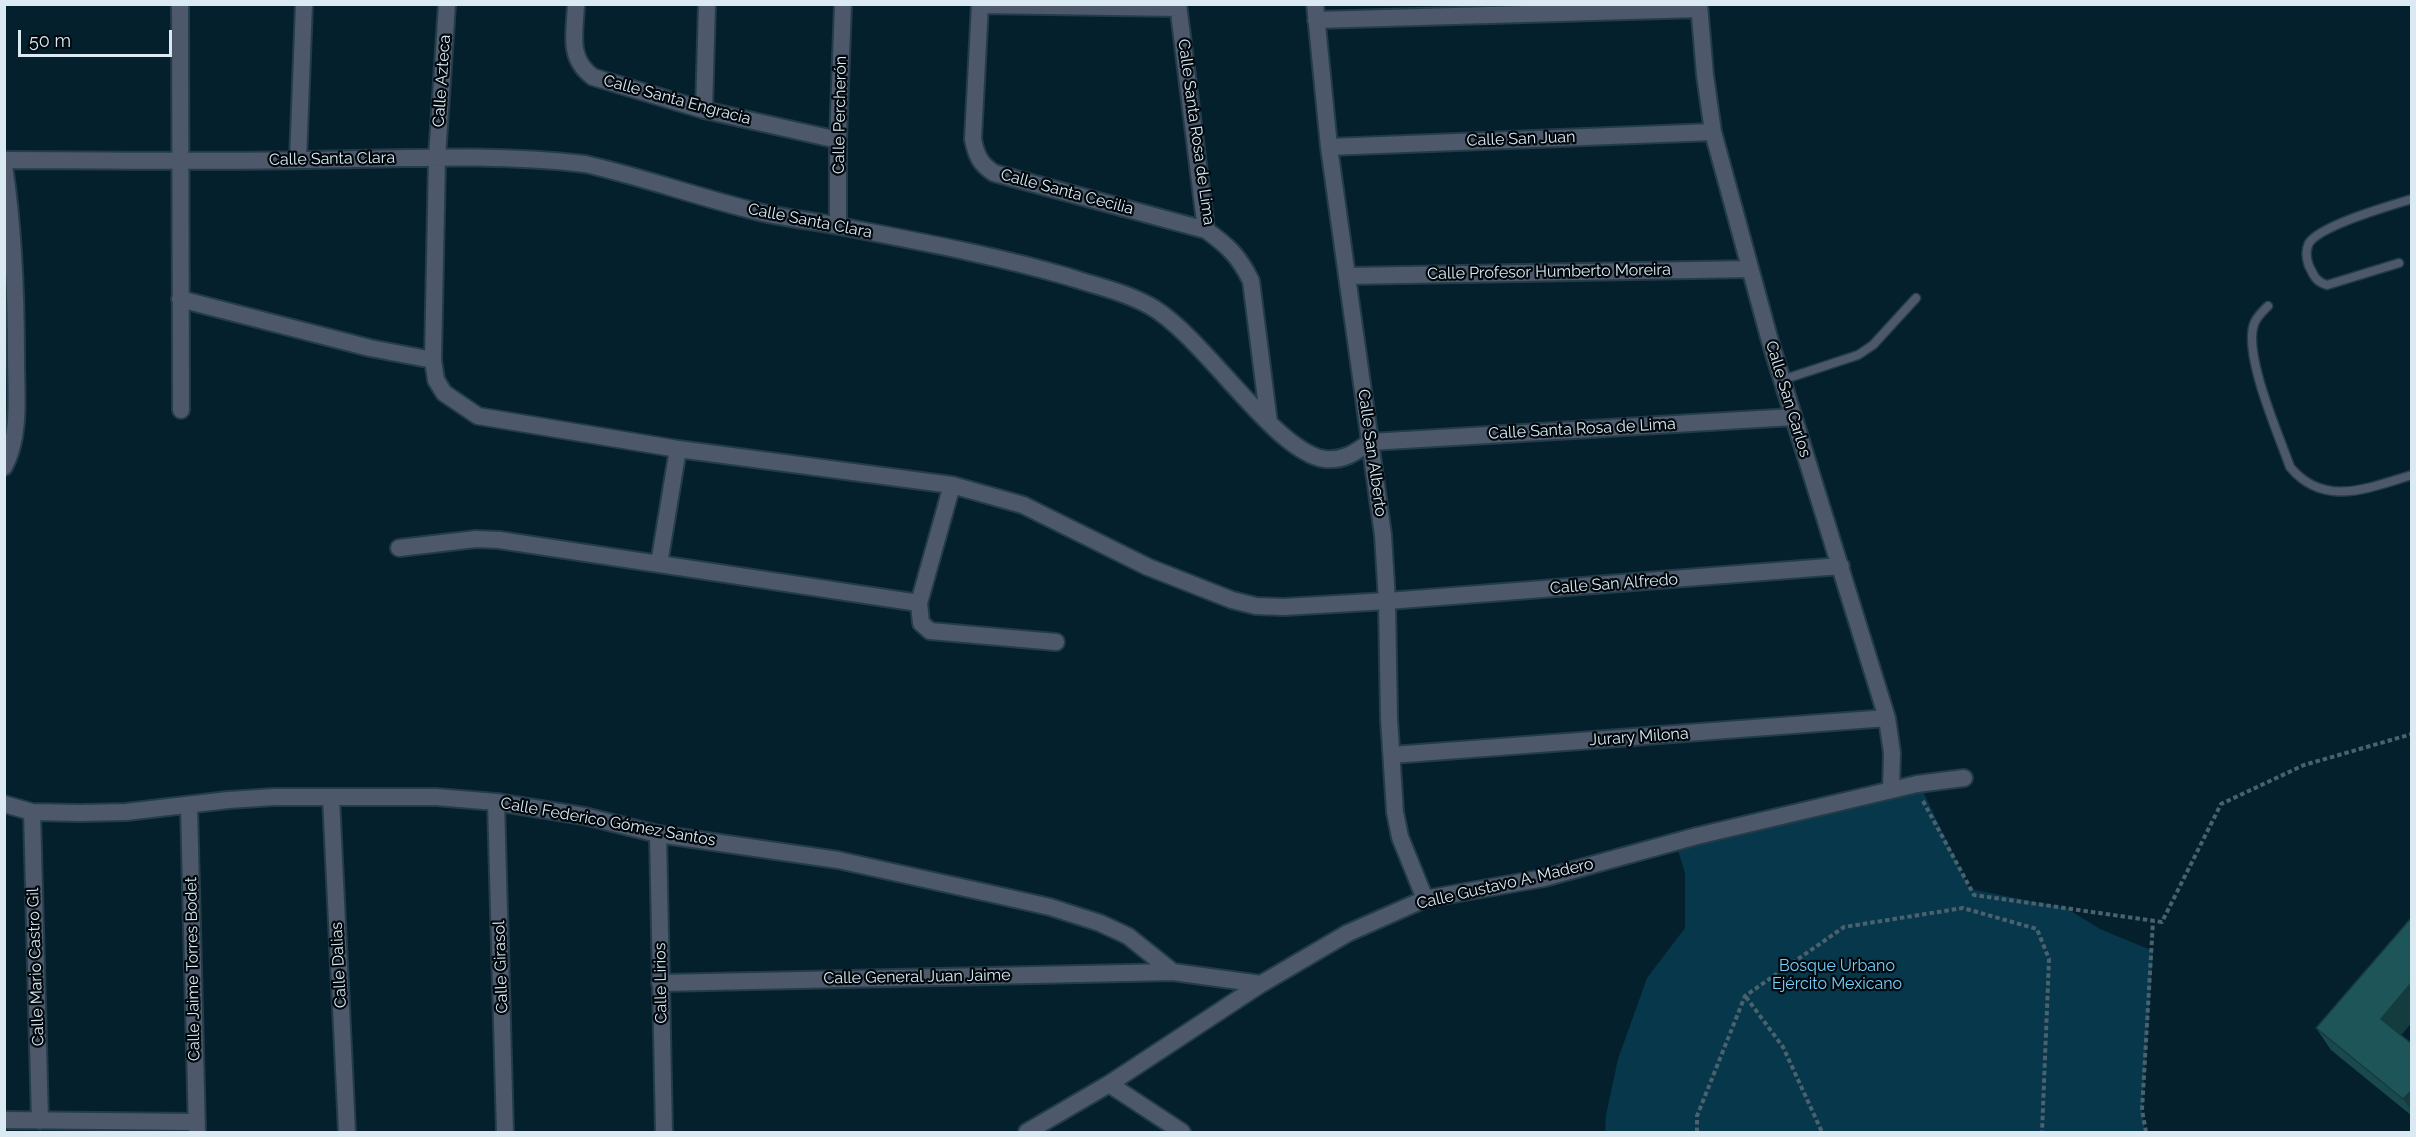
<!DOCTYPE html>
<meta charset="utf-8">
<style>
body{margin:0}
#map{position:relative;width:2416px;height:1137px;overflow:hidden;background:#04202d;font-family:Raleway,sans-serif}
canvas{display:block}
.frame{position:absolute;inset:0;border:6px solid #dae9f2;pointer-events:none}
.scale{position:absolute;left:18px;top:30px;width:154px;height:27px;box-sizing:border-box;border:3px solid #dae9f2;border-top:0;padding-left:8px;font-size:18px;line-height:21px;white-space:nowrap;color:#dae9f2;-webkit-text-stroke:4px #02090e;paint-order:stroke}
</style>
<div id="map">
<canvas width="2416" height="1137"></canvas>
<div class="frame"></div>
<div class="scale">50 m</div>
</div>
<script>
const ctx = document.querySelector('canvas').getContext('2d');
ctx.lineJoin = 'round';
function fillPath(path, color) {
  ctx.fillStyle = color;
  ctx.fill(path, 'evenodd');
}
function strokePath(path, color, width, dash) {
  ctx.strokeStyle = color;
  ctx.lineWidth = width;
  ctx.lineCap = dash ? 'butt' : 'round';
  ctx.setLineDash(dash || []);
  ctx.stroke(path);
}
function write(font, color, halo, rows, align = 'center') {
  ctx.font = font + ' Raleway,sans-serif';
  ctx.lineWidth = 4.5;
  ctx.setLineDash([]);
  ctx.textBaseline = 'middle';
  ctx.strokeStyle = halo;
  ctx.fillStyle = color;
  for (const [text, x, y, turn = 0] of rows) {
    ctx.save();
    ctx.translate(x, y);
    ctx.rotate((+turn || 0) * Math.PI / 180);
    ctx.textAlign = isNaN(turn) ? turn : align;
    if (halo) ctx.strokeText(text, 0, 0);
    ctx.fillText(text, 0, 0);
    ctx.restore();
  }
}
fillPath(new Path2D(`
 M1915 775 1970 889 2066 908 2100 929 2153 951 2142 1111 2145 1132H1605L1606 1115 1618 1059 1647 978 1685 928V873L1677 847 1724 836Z`), '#06374a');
const service = new Path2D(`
 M2399 263 2327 285C2316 282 2314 276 2309 266 2306 258 2305 251 2309 243 2321 225 2389 206 2412 199
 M2268 306C2262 312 2257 316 2254 324 2243 355 2279 435 2290 467 2324 508 2368 488 2412 475
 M1782 380 1858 355 1873 345 1916 298`);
const minor = new Path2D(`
 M180 4 181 410
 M447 4 437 158 433 360 436 380 444 393 478 416 678 449 952 485 1023 505 1148 567 1232 600 1256 606 1284 607 1387 601 1841 566
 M576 4C575 33 567 58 593 77L704 110 838 140
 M980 4 973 139C976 155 980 164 994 173L1206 230
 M1178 4 1206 230C1228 246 1239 256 1251 281L1269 423
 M1315 4 1329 147 1383 535 1387 601 1389 719 1395 812 1400 837 1425 899
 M1699 4 1705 75 1713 132 1770 341 1887 718 1892 753 1891 790
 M980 5 1178 8
 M1316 20 1699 9
 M704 110 707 4
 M1329 147 1713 132
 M4 160C103 160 203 162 302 160 396 159 491 153 585 164 643 177 700 198 759 212 785 218 813 221 839 226 916 241 994 255 1069 277 1096 286 1125 292 1150 306 1203 335 1275 453 1325 459 1344 461 1356 452 1370 442L1793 417
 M298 160 304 4
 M4 166C14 230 16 294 16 359 16 393 21 436 4 467
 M838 226V140L843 4
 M1347 276 1750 269
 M180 299 370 348 433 360
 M952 485 919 603 921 623 930 631 1056 642
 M399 548 476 539 499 540 919 603
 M659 564 678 449
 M1392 755 1887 718
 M331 797 347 1132
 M496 802 505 1132
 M4 804 32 812 80 813 126 812 228 800 274 797H436L496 802 584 816 658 834 838 860 988 893 1050 907 1100 923 1128 936 1173 972 1261 984
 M189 806 197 1132
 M32 812 40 1121
 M658 834 664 1132
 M660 983 1173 972
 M1109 1084 1182 1132
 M4 1120 197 1122
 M1027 1132 1109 1084 1261 984 1348 933 1425 899 1544 878 1697 836 1917 784 1964 778`);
strokePath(service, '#223c49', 11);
strokePath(minor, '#223c49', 20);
strokePath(new Path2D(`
 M1923 801 1974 895 2162 922 2221 804 2304 765 2412 734
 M1746 997 1783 1047 1822 1132
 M1697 1132V1116L1745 996 1844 927 1963 908 2037 929 2049 959 2042 1132
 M2146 1132 2142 1110 2153 921`), '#4b626e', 4, [4.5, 3]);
strokePath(service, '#4d586a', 8);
strokePath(minor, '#4d586a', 16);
fillPath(new Path2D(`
 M2412 917V1022L2401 1035 2412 1044V1116L2331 1050 2316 1028Z`), '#19494c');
fillPath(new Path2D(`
 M2412 982V1022L2396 1041 2381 1019Z
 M2412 1090V1111L2403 1099Z`), '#143c3e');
const building = new Path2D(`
 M2412 917V982L2381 1019 2412 1044V1090L2403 1099 2316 1028Z`);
fillPath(building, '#1d5558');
strokePath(building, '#143c3e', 1.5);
write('16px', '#dae9f2', '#02090e', [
 ["Calle Azteca",442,81,-86],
 ["Calle Santa Engracia",677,100,15],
 ["Calle Percherón",840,115,-89],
 ["Calle Santa Rosa de Lima",1196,132,82],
 ["Calle San Juan",1521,139,-2],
 ["Calle Santa Clara",332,159,-1],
 ["Calle Santa Cecilia",1067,192,15],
 ["Calle Santa Clara",810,221,11],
 ["Calle Profesor Humberto Moreira",1549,272,-1],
 ["Calle San Carlos",1788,399,73],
 ["Calle Santa Rosa de Lima",1582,429,-3],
 ["Calle San Alberto",1372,453,82],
 ["Calle San Alfredo",1614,584,-4],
 ["Jurary Milona",1639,737,-4],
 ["Calle Federico Gómez Santos",608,822,10],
 ["Calle Gustavo A. Madero",1505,884,-13],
 ["Calle Dalias",339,965,-93],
 ["Calle Mario Castro Gil",36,967,-92],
 ["Calle Girasol",501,967,-92],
 ["Calle Jaime Torres Bodet",193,969,-91],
 ["Calle General Juan Jaime",917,977,-1],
 ["Calle Lirios",661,983,-91]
]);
write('16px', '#78cff8', '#02090e', [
 ["Bosque Urbano",1837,966],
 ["Ejército Mexicano",1837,984]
]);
</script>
